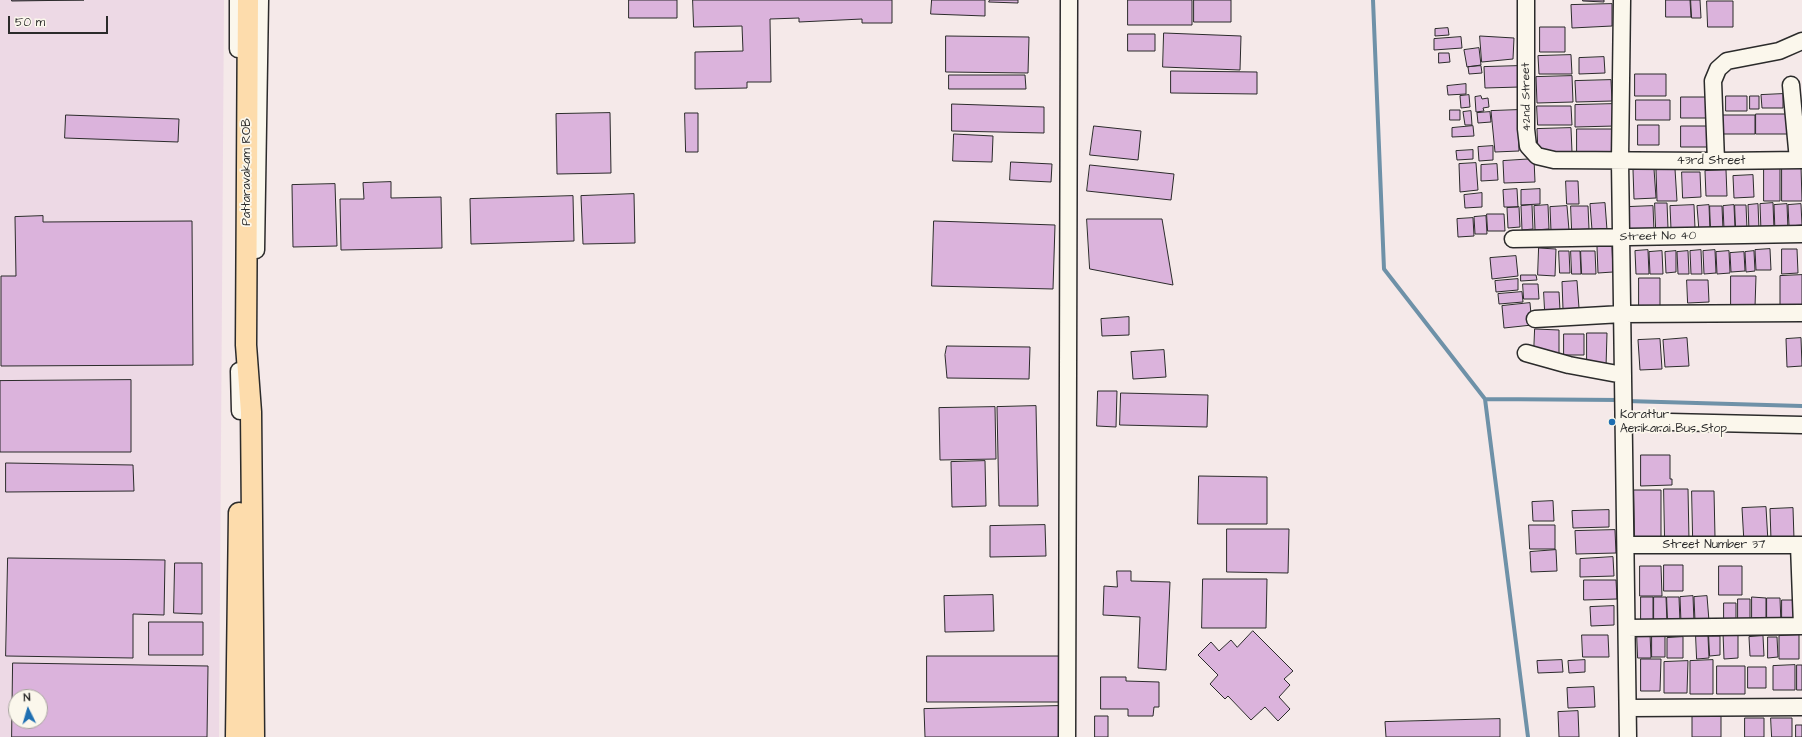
<!DOCTYPE html>
<style>
body{margin:0}
#map{position:relative;width:1802px;height:737px;overflow:hidden;background:#f5e9e9;font-family:"Architects Daughter",sans-serif}
canvas{display:block}
.north{position:absolute;left:8px;top:689px;width:40px;height:40px;box-sizing:border-box;background:#fbf7ec;border:1px solid #a8a59f;border-radius:50%;rotate:355deg;font-size:11px;font-weight:700;line-height:16px;text-align:center;color:#2b2b2b}
.north::after{content:'';display:block;margin:auto;width:14px;height:18px;background:#1f6fb2;clip-path:polygon(50% 0,100% 100%,50% 72%,0 100%)}
.scale{position:absolute;left:8px;top:16px;width:100px;height:18px;box-sizing:border-box;border:2px solid #2b2b2b;border-top:0;padding-left:5px;font-size:12px;line-height:14px;white-space:nowrap;color:#2b2b2b;-webkit-text-stroke:3px #fbf7ec;paint-order:stroke}
</style>
<div id="map">
<canvas width="1802" height="737"></canvas>
<div class="north">N</div>
<div class="scale">50 m</div>
</div>
<script>
const ctx = document.querySelector('canvas').getContext('2d');
ctx.lineJoin = 'round';
function fillPath(path, color) {
  ctx.fillStyle = color;
  ctx.fill(path, 'evenodd');
}
function strokePath(path, color, width, dash) {
  ctx.strokeStyle = color;
  ctx.lineWidth = width;
  ctx.lineCap = dash ? 'butt' : 'round';
  ctx.setLineDash(dash || []);
  ctx.stroke(path);
}
function write(font, color, halo, rows, align = 'center') {
  ctx.font = font + ' "Architects Daughter",sans-serif';
  ctx.lineWidth = 3.5;
  ctx.setLineDash([]);
  ctx.textBaseline = 'middle';
  ctx.strokeStyle = halo;
  ctx.fillStyle = color;
  for (const [text, x, y, turn = 0] of rows) {
    ctx.save();
    ctx.translate(x, y);
    ctx.rotate((+turn || 0) * Math.PI / 180);
    ctx.textAlign = isNaN(turn) ? turn : align;
    if (halo) ctx.strokeText(text, 0, 0);
    ctx.fillText(text, 0, 0);
    ctx.restore();
  }
}
fillPath(new Path2D(`
 M0 0H224L219 737H0ZM16 697H40V721H16Z`), '#edd9e5');
strokePath(new Path2D(`
 M1373 0 1384 269 1485 399 1528 737
 M1485 399 1620 400
 M1626 401 1802 406`), '#6e91a8', 4);
const building = new Path2D(`
 M12 0H84L12 1Z
 M629 0H677V18H629Z
 M693 0H892V23H862V19L799 22V18L770 19 771 82H747V88L695 89V52L743 51 742 26 694 27Z
 M932 0H985V16L931 14Z
 M990 0H1018V3L989 2Z
 M1128 0H1192V25H1128Z
 M1194 0H1231V22H1194Z
 M1583 0H1604V2L1583 1Z
 M1666 0H1690L1691 17H1666Z
 M1691 0H1700L1701 18H1692Z
 M1707 1H1733V27H1708Z
 M1612 4V26L1572 28 1571 5Z
 M1540 27H1565V52H1540Z
 M1448 28 1449 35 1435 36V29Z
 M1164 33 1241 36 1240 70 1163 67Z
 M1128 34H1155V51H1128Z
 M946 36 1029 37 1028 73 946 72Z
 M1480 36 1514 38 1513 59 1482 62Z
 M1461 37 1462 48 1434 50V39Z
 M1479 48 1481 65 1467 67 1464 50Z
 M1439 53H1449L1450 62 1439 63Z
 M1571 55 1572 74H1539L1538 56Z
 M1604 57 1605 73 1579 74V58Z
 M1481 66 1482 73 1469 74 1468 67Z
 M1519 66 1520 87 1485 88 1484 67Z
 M1171 71 1257 72V94L1171 93Z
 M1635 74H1666V96H1635Z
 M949 75H1025L1026 89H949Z
 M1572 76 1573 102 1537 103 1536 77Z
 M1611 80 1612 101 1576 102 1575 81Z
 M1466 84V94L1448 95 1447 86Z
 M1783 94V108H1762L1761 95Z
 M1469 95 1470 107 1461 108 1460 96Z
 M1481 96 1482 99 1488 98 1489 107 1483 108 1484 111 1476 112 1475 97Z
 M1726 96H1747V111H1726Z
 M1750 96H1759V109H1750Z
 M1681 97H1711V118H1681Z
 M1636 100H1670V120H1636Z
 M952 104 1044 107V133L952 131Z
 M1614 104 1615 126 1575 127V105Z
 M1537 106H1571L1572 125H1538Z
 M1450 110H1460V120H1450Z
 M1518 110 1519 151 1495 152 1491 111Z
 M1471 111 1472 125H1465L1463 112Z
 M1490 112 1491 122 1478 123 1477 113Z
 M610 113 611 173 557 174 556 114Z
 M685 113H698V152H686Z
 M1756 114H1787V134H1756Z
 M66 115 179 119 178 142 65 138Z
 M1719 115H1755V134H1719Z
 M1638 125H1659V145H1638Z
 M1094 126 1141 131 1138 160 1090 155Z
 M1473 126 1474 136 1452 137V128Z
 M1681 126H1707V147H1681Z
 M1571 128 1572 152 1538 153 1537 129Z
 M1577 129H1612V152H1577Z
 M954 134 993 136 992 162 953 161Z
 M1493 146V160L1479 161 1478 147Z
 M1473 150V159L1457 160 1456 151Z
 M1534 159 1535 182 1504 183 1503 161Z
 M1011 162 1052 164 1051 182 1010 180Z
 M1476 163 1478 190 1460 192 1459 164Z
 M1497 164 1498 180 1481 181V165Z
 M1090 165 1174 174 1171 200 1087 191Z
 M1764 166H1780V201H1764Z
 M1782 166H1801L1802 201H1782Z
 M1654 169 1656 198 1634 199 1633 170Z
 M1675 169 1677 201H1657L1656 170Z
 M1726 170 1727 196H1706L1705 171Z
 M1682 172H1700L1701 197 1683 198Z
 M1753 175 1754 197 1734 198 1733 176Z
 M1566 181H1578L1579 204H1567Z
 M391 182V198L441 197 442 248 341 250 340 199H364L363 183Z
 M335 184 337 246 293 247 292 185Z
 M1517 189 1518 207H1504L1503 190Z
 M1540 189V204L1521 205V190Z
 M1482 193V207L1465 208 1464 195Z
 M634 194 635 243 583 244 581 196Z
 M573 196 574 241 471 244 470 199Z
 M1605 203 1607 230H1592L1590 204Z
 M1655 203H1667L1668 228 1656 229Z
 M1773 203 1774 230 1761 231 1760 204Z
 M1758 204 1759 230 1749 231 1748 205Z
 M1787 204 1788 231 1775 232 1774 205Z
 M1801 204 1802 225 1789 226 1788 205Z
 M1532 205 1533 229 1522 230 1521 206Z
 M1548 205 1549 229 1535 230 1534 206Z
 M1694 205 1695 228 1671 229 1670 206Z
 M1709 205 1710 231H1699L1697 206Z
 M1734 205 1735 228 1724 229 1723 206Z
 M1735 205H1746L1747 229H1736Z
 M1567 206 1569 230 1551 231 1550 207Z
 M1571 206H1588L1589 229 1572 230Z
 M1653 206 1654 231 1628 232V207Z
 M1710 206H1722L1723 230 1711 231Z
 M1519 207 1520 227 1508 228 1507 208Z
 M1487 214H1504L1505 231H1488Z
 M43 216V222L192 221 193 365 1 366V276H16L15 217Z
 M1486 216 1487 234H1475L1474 217Z
 M1473 218 1474 236 1458 237 1457 219Z
 M1087 219H1162L1173 285 1090 269Z
 M934 221 1055 225 1053 289 932 286Z
 M1612 246 1613 272 1598 273 1597 247Z
 M1539 248 1556 249 1555 276 1538 275Z
 M1770 249 1771 270H1756L1755 250Z
 M1782 249H1797L1798 273 1782 274Z
 M1648 250 1649 274H1636L1635 251Z
 M1701 250 1702 274H1691L1690 251Z
 M1715 250 1716 273 1704 274 1703 251Z
 M1559 251H1569L1570 273H1560Z
 M1571 251H1580L1581 274H1572Z
 M1581 251H1595L1596 274H1582Z
 M1662 251 1663 274H1650L1649 252Z
 M1676 251V272L1666 273 1665 252Z
 M1688 251 1689 274H1678L1677 252Z
 M1729 251 1730 273 1717 274 1716 252Z
 M1754 251 1755 271 1746 272 1745 252Z
 M1744 252 1745 271 1731 272 1730 253Z
 M1516 256 1518 276 1492 279 1490 258Z
 M1521 275H1536L1537 280 1521 281Z
 M1802 275V307L1780 308V276Z
 M1731 276H1756L1755 307 1731 306Z
 M1639 278H1660V307H1639Z
 M1518 279V290L1496 292 1495 281Z
 M1687 280H1708L1709 302 1688 303Z
 M1577 281 1579 308 1563 309 1562 282Z
 M1523 284H1538L1539 299H1524Z
 M1522 292 1523 302 1499 304 1498 294Z
 M1544 292H1559L1560 310 1545 311Z
 M1530 303 1532 325 1504 328 1502 306Z
 M1129 317V335L1102 336 1101 319Z
 M1535 329 1559 330V354H1534Z
 M1587 333H1607L1606 367H1587Z
 M1564 334H1584V355H1564Z
 M1687 338 1689 366 1665 367 1663 340Z
 M1801 338 1802 366 1787 367 1786 339Z
 M1660 339 1662 369 1640 370 1638 340Z
 M947 346 1030 347 1029 379 947 378 945 355Z
 M1164 350 1166 377 1133 379 1131 352Z
 M131 380V452H0V381Z
 M1098 391H1117L1116 427 1097 426Z
 M1121 393 1208 395 1207 427 1120 425Z
 M1036 406 1038 506H999L997 407Z
 M995 407 996 459 940 460 939 408Z
 M1641 455H1670V479H1672V485L1641 486Z
 M985 461 986 506 952 507 951 462Z
 M6 463 133 465 134 491 6 492Z
 M1199 476 1267 477V524H1198Z
 M1664 489H1688L1689 540 1665 541Z
 M1634 490H1661V542H1635Z
 M1692 491H1714L1715 537H1693Z
 M1553 501 1554 521H1533L1532 502Z
 M1766 507 1768 542 1744 543 1742 508Z
 M1793 508 1794 539 1771 540 1770 509Z
 M1609 510V527L1573 528 1572 511Z
 M1045 525 1046 556 990 557V526Z
 M1529 525H1555V549H1530Z
 M1227 529H1289L1288 573 1227 572Z
 M1615 530 1616 553 1576 554 1575 531Z
 M1556 550 1557 571 1531 572 1530 552Z
 M1613 557 1614 576 1580 577V559Z
 M8 558 165 560 164 615 133 614V658L6 656Z
 M175 563H202V614L174 613Z
 M1664 565H1683V591H1664Z
 M1640 566H1661L1662 596H1640Z
 M1719 566H1742V595H1719Z
 M1117 571H1131V581L1170 582 1166 670 1138 668 1140 617 1103 615 1104 586 1117 587Z
 M1203 579H1267L1266 628H1202Z
 M1584 580H1616L1617 599 1584 600Z
 M993 595 994 631 945 632 944 596Z
 M1693 596 1694 622 1681 623 1680 597Z
 M1707 596 1709 621 1695 622 1694 597Z
 M1641 597H1653V623H1641Z
 M1654 597H1666L1667 623H1654Z
 M1667 597H1679L1680 622 1668 623Z
 M1752 597 1766 598V623H1752Z
 M1767 598H1780L1781 624H1767Z
 M1738 599H1750V623H1738Z
 M1782 600H1796V622H1782Z
 M1724 603H1736V621H1724Z
 M1614 606V625L1591 626 1590 607Z
 M149 622H203V655H149Z
 M1253 631 1293 671 1284 679 1290 685 1279 697 1290 709 1278 721 1265 707 1251 720 1228 696 1225 699 1210 684 1218 675 1198 655 1211 642 1219 651 1231 640 1237 647Z
 M1738 632V658L1724 659 1723 633Z
 M1637 633H1650L1651 658H1638Z
 M1582 635H1608L1609 657H1583Z
 M1799 635V659H1779V636Z
 M1652 636H1665V657H1652Z
 M1696 636H1708L1709 658 1697 659Z
 M1709 636H1720V655L1710 656Z
 M1763 636 1764 656H1750L1749 637Z
 M1683 637V658H1667V638Z
 M1768 637H1777L1778 657 1768 658Z
 M927 656H1064L1063 702H927Z
 M1641 659H1661L1660 691H1641Z
 M1562 660 1563 672 1538 673 1537 661Z
 M1585 660V672L1569 673 1568 661Z
 M1713 660V694H1690V661Z
 M1688 661 1687 693H1664V662Z
 M13 663 208 666 207 737H12ZM16 697H40V721H16Z
 M1795 665V690H1773V666Z
 M1797 665H1802V690H1797Z
 M1717 666H1745V694H1717Z
 M1748 667H1766V688H1748Z
 M1101 677H1126V681L1159 682V707H1154L1153 716H1128V709H1101Z
 M1594 687 1595 707 1568 708 1567 688Z
 M1059 706 1060 737H925L924 709Z
 M1578 711 1579 737H1559L1558 712Z
 M1721 714V737H1692V715Z
 M1095 716H1108V737H1095Z
 M1745 718H1764V737H1745Z
 M1771 718H1792V737H1772Z
 M1500 719V737H1386L1385 722Z
 M1796 725H1802V737H1796Z`);
fillPath(building, '#dbb3dc');
strokePath(building, '#2b2b2b', 1);
const minor = new Path2D(`
 M238 0V49
 M1526 0V129L1528 146 1537 156 1554 160 1716 161 1802 160
 M1622 0 1620 161 1628 737
 M1791 85 1798 160
 M1716 161 1713 81 1718 69 1727 61 1779 51 1802 41
 M1513 239 1802 234
 M256 250 260 0
 M1535 319 1622 314 1802 313
 M1526 353 1569 365 1623 375
 M239 371 240 411
 M1625 421 1802 425
 M1626 545H1802
 M1799 545 1802 626
 M1627 628 1802 626
 M1628 708 1802 707
 M1067 737 1069 0`);
const major = new Path2D(`
 M248 0 246 345 251 412 254 737
 M236 737 239 513`);
strokePath(minor, '#2b2b2b', 19);
strokePath(major, '#2b2b2b', 23);
strokePath(minor, '#fbf7ec', 16);
strokePath(major, '#fddcac', 20);
for (const [x, y, r, color] of [
 [1612,422,4,"#1f6fb2"]
]) {
  const dot = new Path2D();
  dot.arc(x, y, r, 0, 2 * Math.PI);
  ctx.fillStyle = color;
  ctx.fill(dot);
  strokePath(dot, '#fbf7ec', 1.5);
}
write('12px', '#2b2b2b', '#fbf7ec', [
 ["42nd Street",1527,97,-91],
 ["43rd Street",1711,161],
 ["Pattaravakam ROB",247,172,-90],
 ["Street No 40",1658,237,-1],
 ["Street Number 37",1714,545]
]);
write('12px', '#2b2b2b', '#fbf7ec', [
 ["Korattur",1620,415],
 ["Aerikarai Bus Stop",1620,429]
], 'left');
</script>
